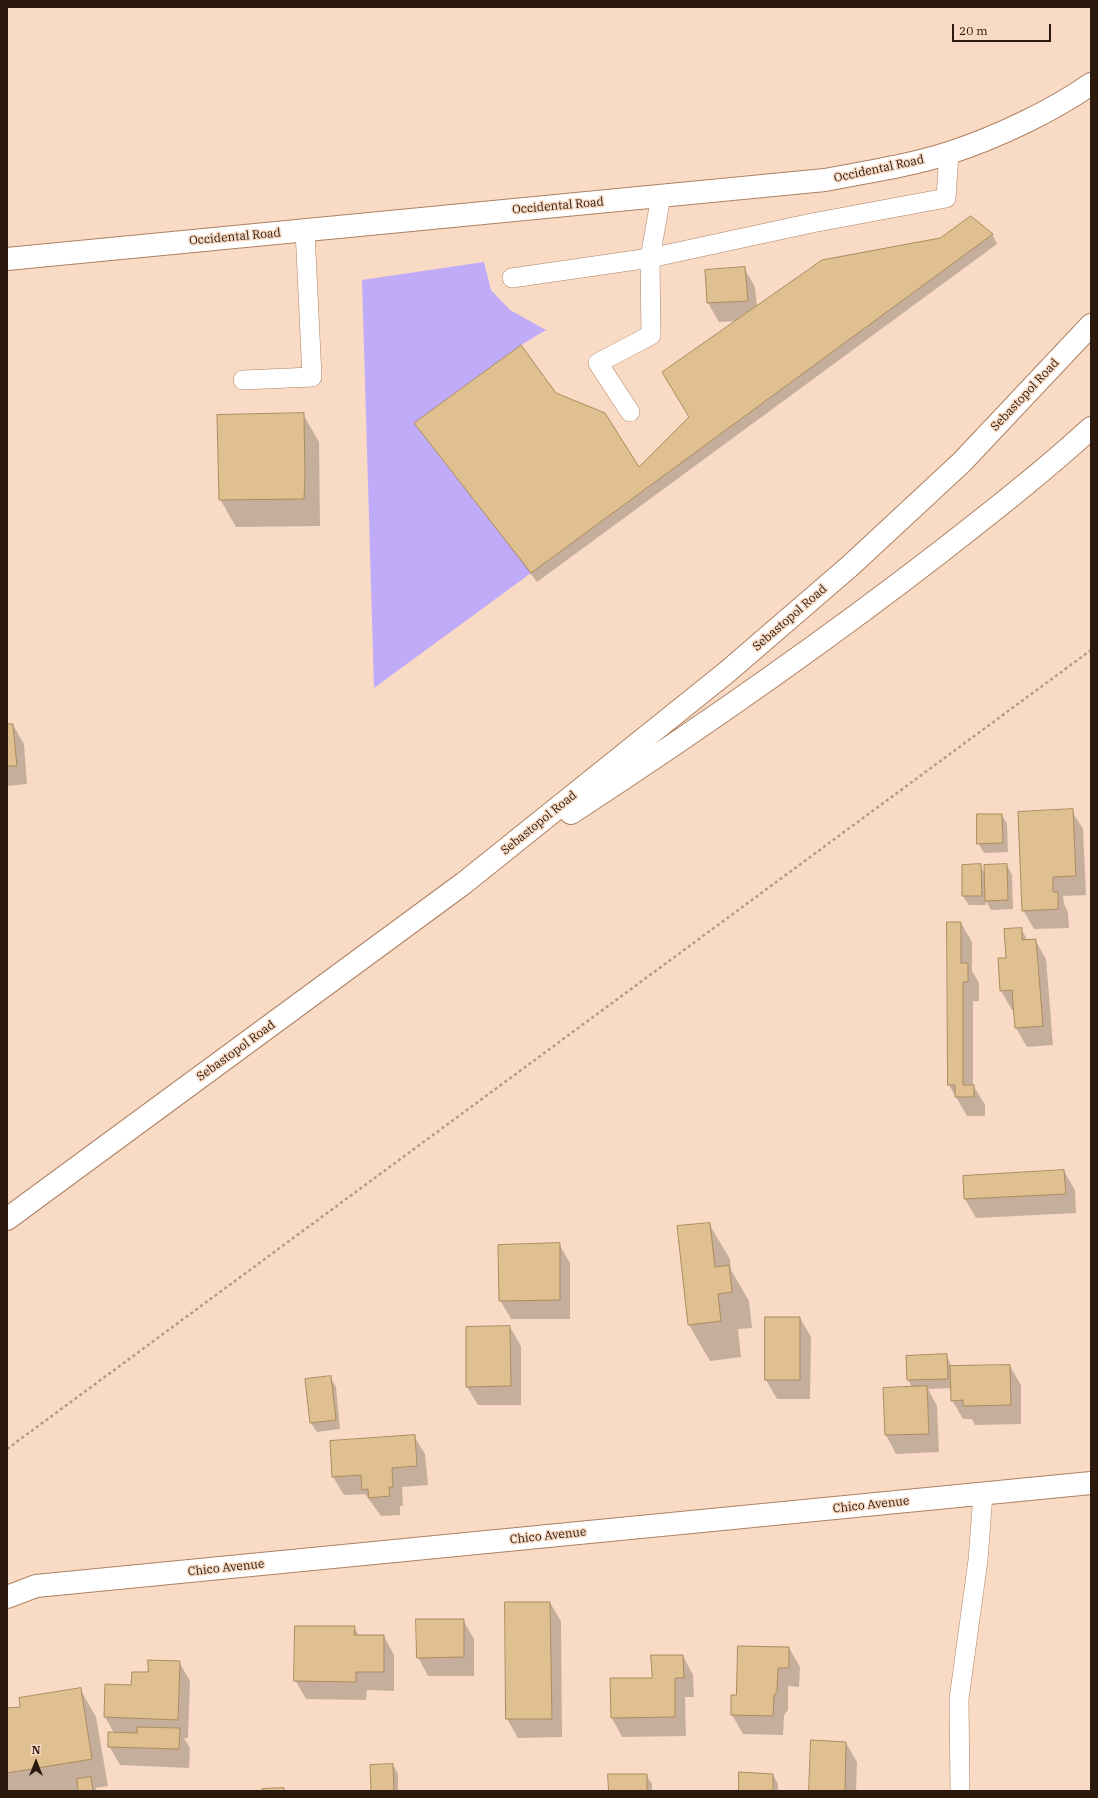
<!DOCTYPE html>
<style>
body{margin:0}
#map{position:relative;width:1098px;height:1798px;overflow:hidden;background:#f8dac5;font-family:"IBM Plex Serif",serif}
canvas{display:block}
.frame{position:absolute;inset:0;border:8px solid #2a190c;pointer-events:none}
.north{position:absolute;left:16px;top:1742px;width:40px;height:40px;-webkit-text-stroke:3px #f8dac5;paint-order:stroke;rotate:0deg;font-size:11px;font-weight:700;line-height:16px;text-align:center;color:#2a190c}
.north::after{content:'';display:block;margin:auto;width:14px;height:18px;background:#2a190c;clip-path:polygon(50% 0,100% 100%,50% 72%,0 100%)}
.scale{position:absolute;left:952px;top:24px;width:99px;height:18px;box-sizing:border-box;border:2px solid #2a190c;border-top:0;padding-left:5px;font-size:12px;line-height:14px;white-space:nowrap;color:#2a190c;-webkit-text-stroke:3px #f8dac5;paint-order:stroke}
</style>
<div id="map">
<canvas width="1098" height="1798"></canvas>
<div class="frame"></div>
<div class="north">N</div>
<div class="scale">20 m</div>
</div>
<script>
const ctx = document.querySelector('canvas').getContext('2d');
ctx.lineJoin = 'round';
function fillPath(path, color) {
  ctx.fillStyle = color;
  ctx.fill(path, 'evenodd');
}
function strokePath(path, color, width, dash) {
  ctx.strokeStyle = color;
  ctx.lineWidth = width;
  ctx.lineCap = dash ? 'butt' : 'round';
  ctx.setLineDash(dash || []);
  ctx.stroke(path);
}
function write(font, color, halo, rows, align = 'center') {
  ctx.font = font + ' "IBM Plex Serif",serif';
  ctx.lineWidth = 3;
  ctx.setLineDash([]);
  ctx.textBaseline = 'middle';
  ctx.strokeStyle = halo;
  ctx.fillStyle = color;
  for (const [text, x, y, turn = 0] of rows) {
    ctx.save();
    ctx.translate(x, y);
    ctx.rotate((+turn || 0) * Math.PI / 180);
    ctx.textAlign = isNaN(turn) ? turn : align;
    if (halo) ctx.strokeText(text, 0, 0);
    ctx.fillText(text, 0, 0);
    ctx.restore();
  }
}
fillPath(new Path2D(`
 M484 262 491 290 510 310 546 330 521 345 414 423 531 573 374 688 362 280Z`), '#c0abf8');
fillPath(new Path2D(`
 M992 234 997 244 537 582 416 424 555 394 639 469 690 417 738 321 719 322 708 303 744 268 755 287 757 307Z
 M303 414 319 442 320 526 236 527 220 499Z
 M7 725H13L24 744 27 784 7 786Z
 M1072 811 1083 829 1086 895 1063 896 1064 904 1068 912 1069 928 1034 929 1023 910Z
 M1002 815 1007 824 1008 852 984 853 978 843Z
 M980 865 985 874 1007 865 1012 875 1013 909 991 910 986 901V905H969L963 896V866Z
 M961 923 972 942V971L979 983V1001H973V1085L985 1105V1116H967L949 1085Z
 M1021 929 1028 941 1035 940 1046 959 1053 1045 1027 1047 1016 1028 1015 1010H1012L1001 991 999 959H1007Z
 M1064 1171 1075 1190 1076 1213 976 1218 965 1199 964 1177Z
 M709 1224 730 1259 731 1270 749 1301 752 1328 738 1329 741 1357 710 1361 689 1325 678 1227Z
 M559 1244 570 1263V1319H511L500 1300Z
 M800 1318 811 1337 810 1399H777L766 1380Z
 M510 1327 521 1346V1405H478L467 1387Z
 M946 1355 952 1367 1010 1366 1021 1385V1424L975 1425 972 1419H963L952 1400V1388L928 1389 937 1406 939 1452 896 1454 886 1435 912 1387 908 1380Z
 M330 1377 336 1387 340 1429 317 1432 311 1423Z
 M414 1436 425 1454 428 1485 402 1487 403 1506H400V1515L381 1516 365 1494 344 1495 333 1477Z
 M550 1603 561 1621 562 1737 518 1738 507 1719Z
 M463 1620 474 1639V1676H428L418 1657Z
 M354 1627 359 1636H384L394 1655V1691L367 1690 366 1700 306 1699 295 1680Z
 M789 1648 800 1667 799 1687 788 1686V1710L784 1715 783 1735 743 1734 732 1715V1696H737Z
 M683 1656 693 1675 694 1697H685L686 1736 622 1737 612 1718Z
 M179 1662 190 1681 188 1738H184L190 1748 189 1768 120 1765 109 1746 114 1733 105 1717 106 1685 132 1686Z
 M80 1689 96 1717 108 1786 96 1788V1791H7V1710L21 1707Z
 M846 1743 857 1762 856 1791H810Z
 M393 1765 398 1774V1791H372Z
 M646 1775 652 1784V1791H610Z
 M773 1775 778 1784V1791H740Z`), '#0003');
const building = new Path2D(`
 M971 216 993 234 531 573 414 423 521 345 556 393 605 413 639 467 689 417 662 372 822 260 940 238Z
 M745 267 748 301 707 303 705 270Z
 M304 413 305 477 304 499 219 500 217 415Z
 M7 724H13L17 766H7Z
 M1073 809 1076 876 1053 877V892H1058V909L1022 911 1018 812Z
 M977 814H1002L1003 843 977 844Z
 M981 864 982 896H962V865Z
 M1007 864 1008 900 985 901 984 865Z
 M947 922H961V963H968V982H963V1085H974V1097H955V1085H948Z
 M1022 928V940L1036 939 1043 1026 1015 1028 1012 990 1000 991 998 958H1006L1004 929Z
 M1064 1170 1066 1194 964 1199 963 1176Z
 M710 1223 715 1267 729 1265 732 1292 718 1294 721 1321 688 1325 677 1226Z
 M560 1243V1300L499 1301 498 1245Z
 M765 1317H800V1380H765Z
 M510 1326 511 1386 466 1387V1327Z
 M947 1354 948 1379 907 1380 906 1356Z
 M1010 1365 1011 1405 963 1406V1400L951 1401 950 1366Z
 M331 1376 336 1420 310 1423 305 1379Z
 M927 1386 929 1434 885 1435 883 1388Z
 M415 1435 417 1466 392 1468 393 1487H389L390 1496 369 1498 368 1489 362 1490 361 1475 332 1477 330 1441Z
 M505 1602H550L552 1719H506Z
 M416 1619H464V1657L417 1658Z
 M295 1626H355L354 1635H384V1672H356V1682L294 1681Z
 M738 1646 789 1647V1668H778L777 1691 774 1696 773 1716 731 1715V1695H736Z
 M651 1655H683L684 1678H675V1717L611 1718 610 1678H652Z
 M148 1660 180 1661 178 1720 104 1717 105 1684 131 1685 132 1672H148Z
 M81 1688 92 1759 7 1773V1708L20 1707 19 1698Z
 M137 1727 180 1728 179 1749 108 1747V1732L137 1733Z
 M811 1740 846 1742 845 1791H809Z
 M393 1764 394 1791H371L370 1765Z
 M739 1772 773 1774V1791H739Z
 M608 1774H647V1791H609Z
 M91 1777 93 1791H78L77 1779Z
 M284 1788V1791H262V1789Z`);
fillPath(building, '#e0bf90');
strokePath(building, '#ab8c5e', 1);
const lane = new Path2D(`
 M512 278 650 258 812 223 946 198 949 153
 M243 380 312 377 305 230
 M630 412 598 363 651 335 650 258 661 196
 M960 1791 959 1699 978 1560 983 1494`);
const street = new Path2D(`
 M7 1597 36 1586 1091 1483`);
const secondary = new Path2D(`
 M7 259 825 180C866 172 909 166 949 153 995 138 1051 112 1091 84`);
const primary = new Path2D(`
 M571 813C698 730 823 643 943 550 993 511 1044 471 1091 428
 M7 1219 464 883 727 672 850 566 962 462 1091 325`);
strokePath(lane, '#af8161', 20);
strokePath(street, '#af8161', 24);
strokePath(secondary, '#af8161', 24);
strokePath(primary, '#af8161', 24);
strokePath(new Path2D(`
 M7 1449 1091 650`), '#b49a88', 2.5, [3, 3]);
strokePath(lane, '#fff', 19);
strokePath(street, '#fff', 22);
strokePath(secondary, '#fff', 22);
strokePath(primary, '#fff', 22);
write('12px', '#2a190c', '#f8dac5', [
 ["Occidental Road",879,169,-12],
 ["Occidental Road",558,206,-5],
 ["Occidental Road",235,237,-5],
 ["Sebastopol Road",1025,395,-47],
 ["Sebastopol Road",790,618,-41],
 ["Sebastopol Road",539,823,-39],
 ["Sebastopol Road",236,1051,-36],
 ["Chico Avenue",871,1505,-6],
 ["Chico Avenue",548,1536,-6],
 ["Chico Avenue",226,1568,-6]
]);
</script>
